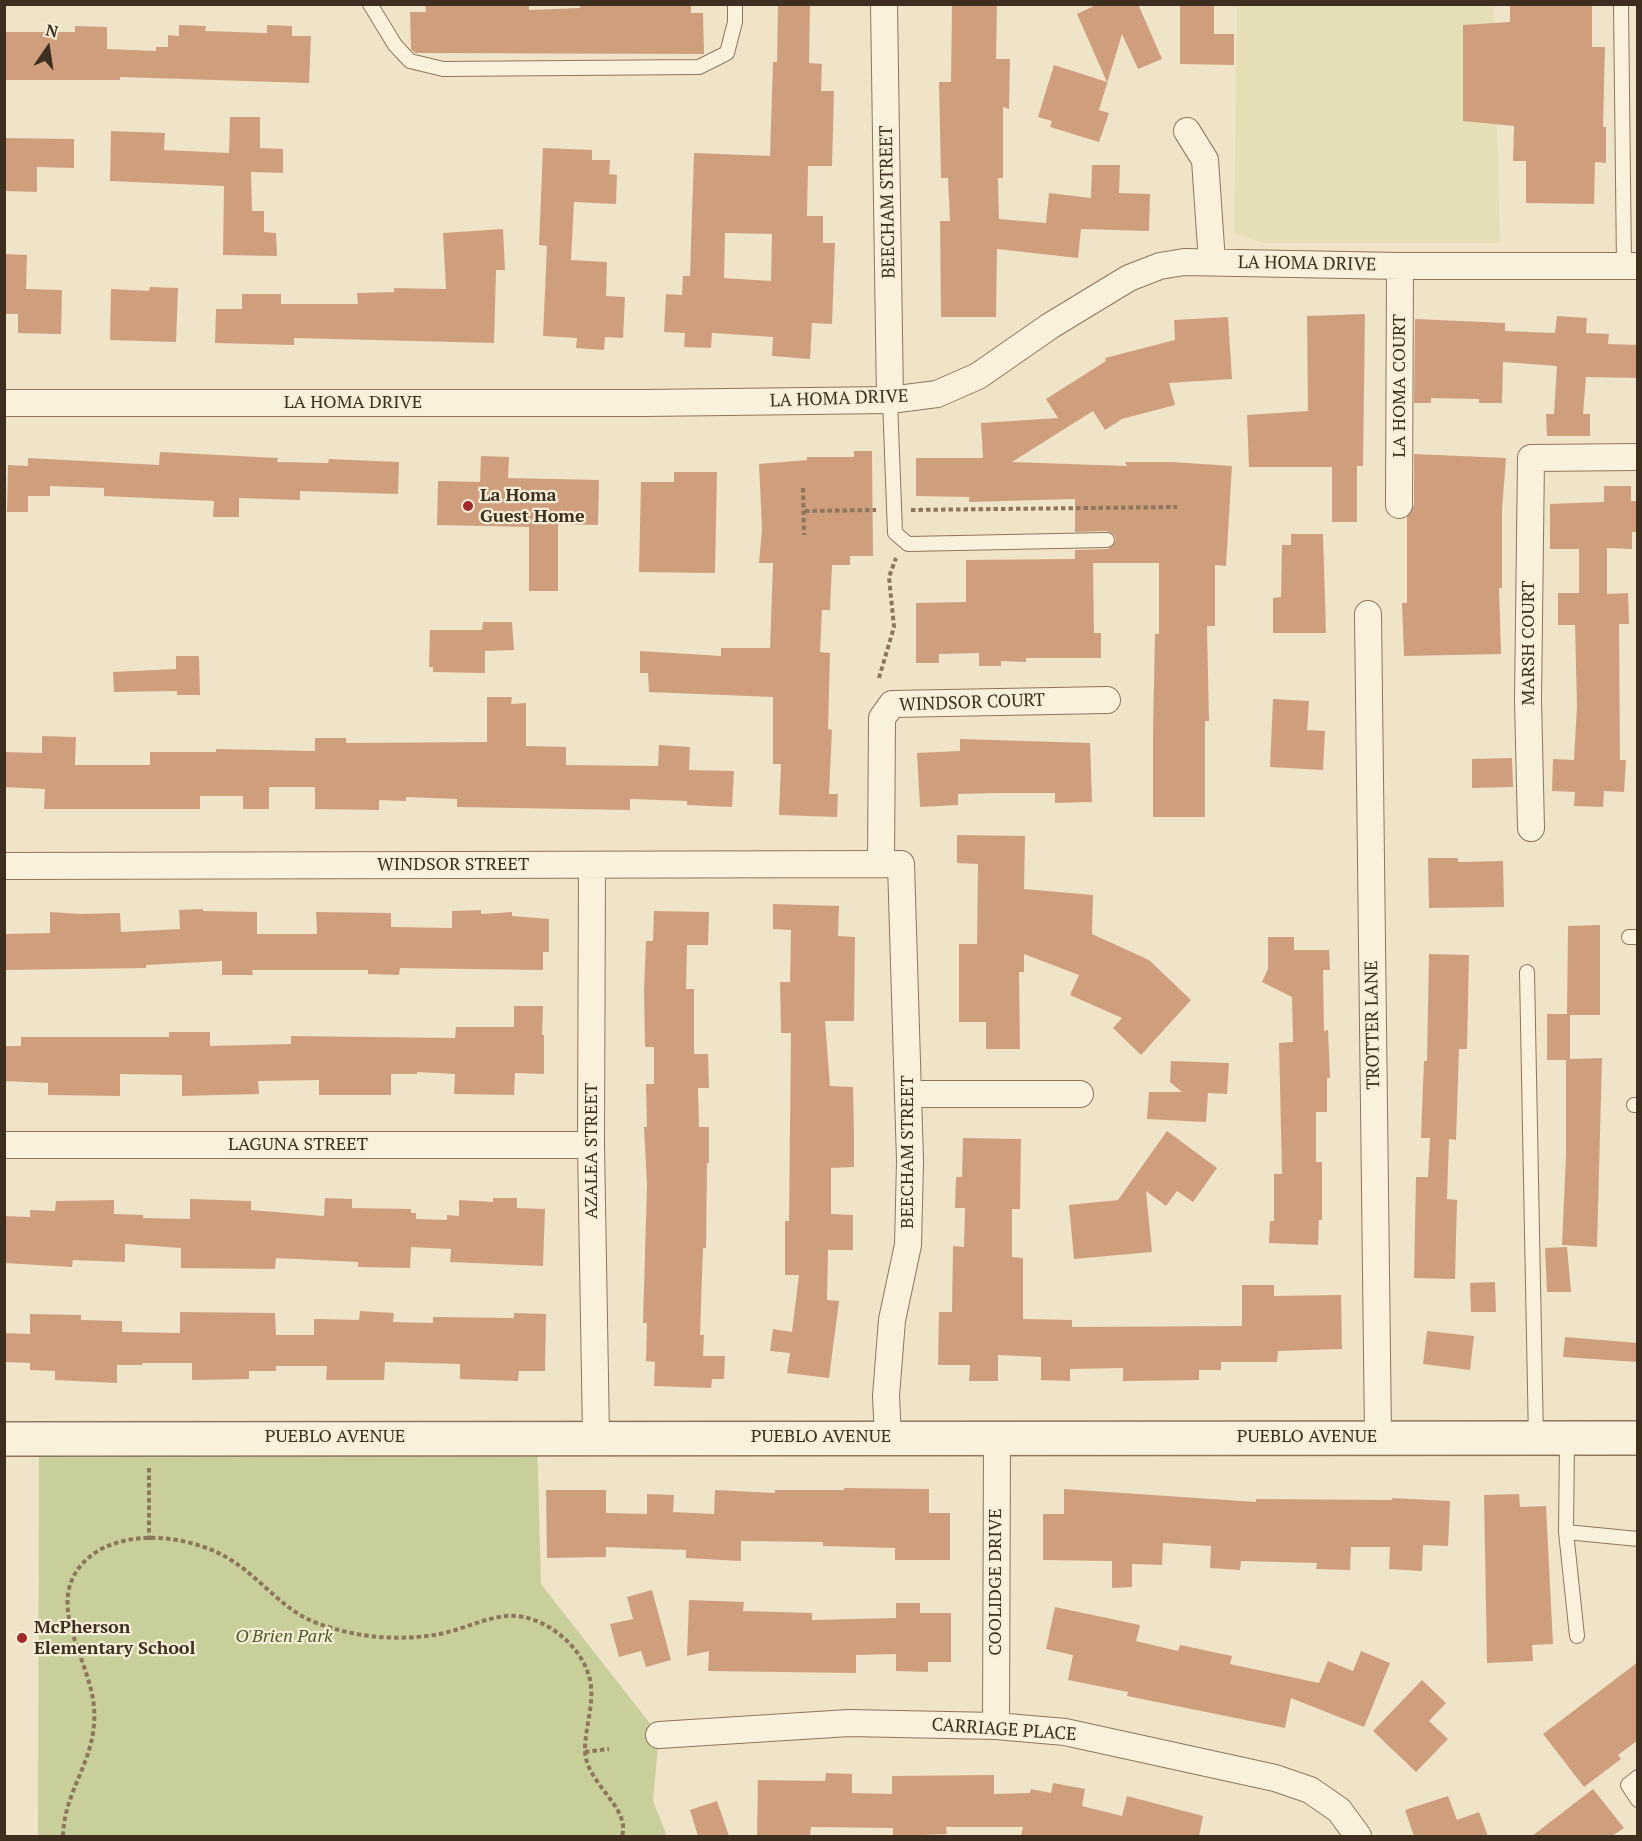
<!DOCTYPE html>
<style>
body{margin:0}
#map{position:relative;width:1642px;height:1841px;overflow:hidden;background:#f0e4c8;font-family:"PT Serif",serif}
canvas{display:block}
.frame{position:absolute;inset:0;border:6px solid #3d2e20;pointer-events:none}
.north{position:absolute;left:18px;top:18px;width:60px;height:60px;-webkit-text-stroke:4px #f7eed8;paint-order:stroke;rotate:13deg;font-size:16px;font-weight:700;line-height:24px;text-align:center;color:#3d2e20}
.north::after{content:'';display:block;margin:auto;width:21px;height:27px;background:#3d2e20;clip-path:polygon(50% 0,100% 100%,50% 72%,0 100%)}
</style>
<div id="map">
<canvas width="1642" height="1841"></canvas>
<div class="frame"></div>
<div class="north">N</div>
</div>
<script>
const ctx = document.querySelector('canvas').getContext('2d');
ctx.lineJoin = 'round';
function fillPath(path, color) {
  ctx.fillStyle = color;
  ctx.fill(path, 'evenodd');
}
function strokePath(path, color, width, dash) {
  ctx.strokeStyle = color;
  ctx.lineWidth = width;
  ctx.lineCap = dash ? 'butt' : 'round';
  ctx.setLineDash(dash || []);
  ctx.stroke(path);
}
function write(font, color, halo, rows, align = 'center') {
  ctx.font = font + ' "PT Serif",serif';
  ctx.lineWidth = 4.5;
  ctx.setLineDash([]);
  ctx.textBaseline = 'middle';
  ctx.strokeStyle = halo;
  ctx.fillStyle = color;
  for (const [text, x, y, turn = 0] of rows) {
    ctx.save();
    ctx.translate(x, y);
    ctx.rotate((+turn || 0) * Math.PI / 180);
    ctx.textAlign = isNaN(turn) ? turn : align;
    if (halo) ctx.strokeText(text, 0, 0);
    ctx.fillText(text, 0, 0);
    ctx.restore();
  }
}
fillPath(new Path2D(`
 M1237 5H1494L1500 243H1263L1234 233Z`), '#e6deb5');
fillPath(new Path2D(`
 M537 1437 541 1584 659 1735 653 1801 667 1836H38L39 1438Z`), '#c9cf9b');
fillPath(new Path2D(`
 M425 4H529V10L580 8V4L691 5V13H703L704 54 415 53 411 49 410 12H426Z
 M778 4H810L809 63 822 64 821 91H834L832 166H808L807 216H823V243H835L832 324 812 323 810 359 772 356 773 337 712 333 711 348 684 347 685 333 664 332 666 294 682 295 683 276H690L694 153 770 156 773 62H777ZM725 233 772 234 771 281 724 278Z
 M952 4H997L996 59H1010L1009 109 1003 107V178H998L999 219 1046 223 1049 193 1091 198 1092 165H1120L1119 193 1150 194 1149 231 1081 229 1078 258 997 249 996 317H941L940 221H950L948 178H941L939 82H951Z
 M1098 4H1138L1162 59 1138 69 1122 34 1099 110 1109 113 1099 142 1050 127 1052 121 1038 117 1054 65 1107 82 1077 14Z
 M1180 4H1214V34H1234V65L1180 64Z
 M1510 4H1592V47H1605L1603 127H1606V163L1595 162 1594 204 1526 203V161H1513L1514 126 1463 121V25L1510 22Z
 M179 25 206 26 205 31 267 33V25L292 26V36H311L309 83 120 77V80H4V32H75V26L107 27V49L156 51V47H168V35L179 36Z
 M230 117H260V148L283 149V173L251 172 252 211H264V232L276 233 277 256 223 255 224 186 110 181 111 131 165 133 164 150 229 153Z
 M4 138 74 139V168L37 167V192L4 191Z
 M543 148 592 150V160H610L609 174 617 175 616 204 574 202 571 260 607 262 606 296 625 297 623 338 605 337 604 350 576 348 577 338 543 336 547 246 539 245Z
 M503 229 505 270H496L494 343 294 338V345L215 343 216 309H242V294H281V304H358L357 293 394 292V288L446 289 443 233Z
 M4 254 27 255 26 289 62 290 61 334 18 333V314H4Z
 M150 287 178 288 176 342 110 340 111 289 149 291Z
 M1365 314 1363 466H1357V522H1332V467H1249L1247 415 1308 411 1307 316Z
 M1557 316 1587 318 1586 333 1609 334 1608 344 1638 345V378L1586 377 1583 414H1590V436H1547L1546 414H1554L1557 366 1503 362 1502 403H1479V399L1431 398V403H1414L1415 319 1505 323V331L1555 333Z
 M1228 317 1232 379 1169 383 1175 405 1122 419 1105 430 1093 411 1012 462 1127 466 1125 462H1172L1232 466 1226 566 1215 565V626H1207L1209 721H1205V817H1153V731L1155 634H1159V563H1093L1094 633H1101V658H1026V662L1001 661V666H979V653L939 654V663H916V603L966 602V560L1075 559V550L1108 549 1116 540 1114 535 1107 531 1075 532V499L969 502V497L916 496V458H983L981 423 1058 418 1046 399 1106 361 1105 358 1175 340 1174 320Z
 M854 451H872L873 556H850V565H832L830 610H822L820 652 830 653 828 729 832 730 829 794H838L837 817 779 815 781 764H773V697L649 692 648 673H640V651L721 656V648H770L773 563H759L762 529 759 464 807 460V457H854Z
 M160 452 278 458 277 462 328 463 329 459 399 462 398 494 300 491V500L239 498V517H213L214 501 104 496V488L50 486V496H28V512H7L8 465 28 466V458L159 465Z
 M1414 454 1506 458 1502 509V588H1499L1501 654 1404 656 1402 603H1407V517L1414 505Z
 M481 456 509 457 508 478 599 480 598 525 558 524V591H529V527L437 525 438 481 480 482Z
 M674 472H717L715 573 639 572 641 482H674Z
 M1604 486H1631V501H1638V532H1632V549L1607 548V594L1628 593 1629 624H1619L1620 760H1626L1624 792 1604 791 1603 807 1574 806 1575 792 1552 791 1553 759 1574 760 1577 706 1575 625H1558V593H1579V549H1550V504L1604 502Z
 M1291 534H1323L1326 633H1273V598L1281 597 1282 545H1291Z
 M483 622H512L514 650 485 651V673L433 672V667H429L430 630H482Z
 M176 656H199L200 695H177V691L114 692 113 672 176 669Z
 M487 697H512L511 704 526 703V746L566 747V765L658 766 659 745 690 747 689 770 734 771 732 807 687 805V801L630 799V810L457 807V799L406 797V801L379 800V810L315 809V787H269V809H243V796H200V809H44L45 789 4 787V752L42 753V736L76 737 75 765H150V752H216V749L315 751V738H346V743L487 742Z
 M1273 699 1309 701 1307 730 1325 731 1323 770 1270 767Z
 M960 739 1090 743 1092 802 1055 803V793H998L958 794V805L920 807 917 753 960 751Z
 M1512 758 1513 787 1472 788V759Z
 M957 835 1025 836 1024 889 1093 895 1092 934 1149 960 1191 1000 1141 1055 1113 1028 1122 1018 1070 995 1079 975 1024 954V972H1019L1020 1049H986V1022H959V944H977L978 864 957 863Z
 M1428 858H1458V862L1503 861 1504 907 1429 908Z
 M773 904 839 906 838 936 855 937 854 1021H825L830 1086 853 1087 854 1136V1167L831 1168V1214L853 1215V1250H828L827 1300 839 1301 829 1378 787 1373 790 1353 770 1351 773 1329 792 1332 799 1275H785V1221H789L791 1033H781L780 982H790L791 930 773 929Z
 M203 909V911L257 912V934H317L316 912 391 913V927L452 928V911L481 910V914L512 912V916L549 919V952H543V970L400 968 399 975 368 974V970H252L253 975H222V961L146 965V968L4 970V934L50 933V912L80 914 120 913 121 932 180 929 179 910Z
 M654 911 709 912 708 945H687L686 989H694V1054H708L709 1088H698L699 1127H709V1163H707L706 1248H703L700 1335H704L703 1356H725L724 1379H712L711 1388 654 1386 655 1362 646 1361 647 1323H643L647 1185 644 1127H647L646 1084H654V1047H645L644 990 646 941H653Z
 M1600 925V1015H1570V1059L1602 1058 1597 1247 1562 1245 1566 1155V1060H1547V1014H1567L1568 926Z
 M1268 937H1294V950H1329L1330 970H1323L1324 1031 1328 1030 1330 1078H1327V1112H1316V1162H1322V1220H1319L1318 1245 1269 1243 1270 1221H1274V1174H1282L1279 1043 1293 1042 1292 997 1262 982 1268 969Z
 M1429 954 1469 955 1467 1049H1459L1456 1140 1449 1139 1447 1199 1457 1200 1455 1279 1414 1278 1416 1177H1428L1430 1138H1421L1424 1061H1427Z
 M514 1006H543L542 1035H544V1074L515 1073 514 1095 454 1094 455 1074 417 1072V1074H391V1095H319V1080L258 1081 259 1094 182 1096V1075L120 1074V1096L48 1095V1083L4 1081V1046H21V1037H169V1032H210V1046L291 1044V1036L455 1038 456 1027H514Z
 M1171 1061 1229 1063 1227 1094 1208 1093 1206 1122 1147 1119 1149 1092H1182L1170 1082Z
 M1167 1131 1217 1168 1193 1202 1177 1191 1166 1206 1146 1191 1152 1252 1074 1259 1069 1205 1118 1200Z
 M963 1138 1021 1139 1020 1209H1012V1257L1023 1258V1319L1072 1320V1327L1242 1326V1285H1274V1296L1341 1295 1342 1349 1278 1351 1277 1362H1221V1370H1199V1380L1123 1381V1368L1070 1369V1381L1041 1380V1357L998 1355V1381H969L970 1365H938L939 1312H952L953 1246 964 1247 965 1208H955L956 1177H962Z
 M325 1198 352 1199V1208L411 1209V1213H416V1219L447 1220V1215L459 1216V1200L493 1202V1198H517V1208L545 1209 543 1266 450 1262 451 1249 411 1247 410 1268 358 1267V1262L276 1258 275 1269 181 1268V1248L125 1244V1262L73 1260 72 1267 4 1263V1216L30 1217V1210L55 1211 56 1201 114 1200V1214L143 1215V1218L190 1219V1199L251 1201V1210L324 1216Z
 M1567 1247 1571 1292H1547L1545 1248Z
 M1495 1282 1496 1312H1471L1470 1283Z
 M360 1311 394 1313 393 1322 433 1323V1317L514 1318V1313L546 1314 545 1371H519L518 1381 460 1379V1364L385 1362 384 1380H326L327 1366H276V1371H249V1379L192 1380V1363H143L142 1365H117V1383L55 1380V1371L30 1370V1363L4 1362V1333L30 1334V1314L81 1315V1320L122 1321V1332L180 1333V1312L275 1313 276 1335H314V1319L359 1320Z
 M1427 1331 1474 1336 1470 1370 1423 1364Z
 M1565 1337 1638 1343V1362L1563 1357Z
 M844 1488 929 1489V1513H950V1560H895V1548L823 1546V1542L741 1541V1561L686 1558V1550L606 1547V1557L547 1558 546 1490H606V1513L647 1514V1494L674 1495 673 1512 714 1514 715 1490 775 1493V1490H844Z
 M1064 1489 1256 1502V1499L1392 1500V1498L1450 1501 1448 1546 1423 1545 1422 1571 1389 1569 1390 1547H1351L1350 1570 1316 1569 1317 1563 1241 1561 1240 1570 1210 1568 1211 1546 1163 1543 1162 1565 1132 1564V1587L1112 1588V1561L1043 1560V1514H1064Z
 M1519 1494 1520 1507 1546 1506 1553 1644 1532 1645 1533 1661 1487 1663 1484 1495Z
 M652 1590 671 1660 646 1667 641 1651 619 1657 610 1624 633 1619 627 1597Z
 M689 1600 744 1602 743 1611 812 1613V1620L896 1618V1603H920V1613H951V1662H928V1672L896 1671V1654L856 1655V1673L708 1671 709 1651 687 1656Z
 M1055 1607 1140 1625 1136 1641 1178 1651 1180 1645 1232 1656 1230 1664 1319 1683 1328 1661 1353 1671 1361 1651 1390 1663 1364 1727 1291 1698 1285 1728 1127 1696 1128 1692 1068 1680 1073 1655 1046 1649Z
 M1638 1662V1740L1618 1755 1621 1759 1584 1787 1543 1734Z
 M1422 1680 1446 1703 1429 1721 1448 1739 1416 1772 1373 1731Z
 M826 1773 852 1774V1793L892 1794V1776L994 1775V1794L1030 1793 1031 1789 1051 1793 1053 1783 1085 1789 1082 1806 1122 1816 1127 1796 1203 1816 1199 1836H1021L1023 1827H946L947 1834 893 1836V1828L811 1827 810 1836H757L758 1780 825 1781Z
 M1593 1789 1624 1828 1612 1836H1532Z
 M1448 1796 1457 1820 1479 1812 1488 1836H1414L1405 1810Z
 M717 1801 729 1836H698L690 1810Z`), '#cf9f7d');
const service = new Path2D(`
 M370 4 395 45 410 61 443 69 699 67 727 53 735 22V4
 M1621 4 1624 266
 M890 400 895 533 908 544 1107 540
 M1629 937H1638
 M1527 972 1536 1440
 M1634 1105H1638
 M1567 1439 1566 1532 1638 1539
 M1566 1532 1577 1636
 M1638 1777 1628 1785 1638 1800`);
const minor = new Path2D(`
 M884 4 890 400
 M1187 131 1205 160 1212 262
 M4 403H645L890 400 937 394 978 376 1050 326 1129 278 1160 266 1184 262 1400 266H1638
 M1399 505 1400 266
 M1368 614 1378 1436
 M1531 828 1528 700 1531 458 1638 457
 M881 864 882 718 892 704 1107 700
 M592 865 591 1145 596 1436
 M4 866 901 864 910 1161 908 1245 892 1320 886 1396 888 1437
 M910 1094H1080
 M4 1145H591
 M996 1726 997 1438
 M659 1735 849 1723 996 1726 1065 1732 1275 1778 1310 1790 1339 1810 1358 1836`);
const tertiary = new Path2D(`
 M4 1439 1638 1438`);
strokePath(service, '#8d765c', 16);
strokePath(minor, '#8d765c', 28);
strokePath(tertiary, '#8d765c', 36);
strokePath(new Path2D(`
 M803 488 804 535
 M911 510 1177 507
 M805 511 876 510
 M879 678 894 627 889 577 896 558
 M149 1468V1540
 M585 1752 609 1749
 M63 1836C64 1789 98 1759 94 1708 91 1660 43 1604 84 1562 120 1525 195 1535 234 1562 263 1581 284 1611 317 1623 354 1637 395 1641 434 1635 456 1632 477 1621 499 1617 535 1609 577 1640 588 1673 597 1698 585 1724 585 1750 585 1783 631 1807 622 1836`), '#8d765c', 4, [4.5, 3]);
strokePath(service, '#faf1dc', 14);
strokePath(minor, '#faf1dc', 26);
strokePath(tertiary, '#faf1dc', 33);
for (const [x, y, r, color] of [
 [468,506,6,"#9e2a2b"],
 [22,1638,6,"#9e2a2b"]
]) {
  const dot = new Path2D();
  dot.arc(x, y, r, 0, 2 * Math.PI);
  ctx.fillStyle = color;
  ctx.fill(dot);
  strokePath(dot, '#f7eed8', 2);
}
write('18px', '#3d2e20', '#f7eed8', [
 ["BEECHAM STREET",888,202,-91],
 ["LA HOMA DRIVE",1307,264,1],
 ["LA HOMA COURT",1400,386,-90],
 ["LA HOMA DRIVE",839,399,-2],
 ["LA HOMA DRIVE",353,403],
 ["MARSH COURT",1529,643,-90],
 ["WINDSOR COURT",972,703,-2],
 ["WINDSOR STREET",453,865],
 ["TROTTER LANE",1373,1025,-91],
 ["LAGUNA STREET",298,1145],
 ["AZALEA STREET",592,1151,-90],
 ["BEECHAM STREET",908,1152,-90],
 ["PUEBLO AVENUE",335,1437],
 ["PUEBLO AVENUE",821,1437],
 ["PUEBLO AVENUE",1307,1437],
 ["COOLIDGE DRIVE",996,1582,-90],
 ["CARRIAGE PLACE",1004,1730,4]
]);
write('bold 18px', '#3d2e20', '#f7eed8', [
 ["La Homa",480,496],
 ["Guest Home",480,517],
 ["McPherson",34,1628],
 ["Elementary School",34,1649]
], 'left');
write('italic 18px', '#4d5a26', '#f7eed8', [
 ["O'Brien Park",284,1637]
]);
</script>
